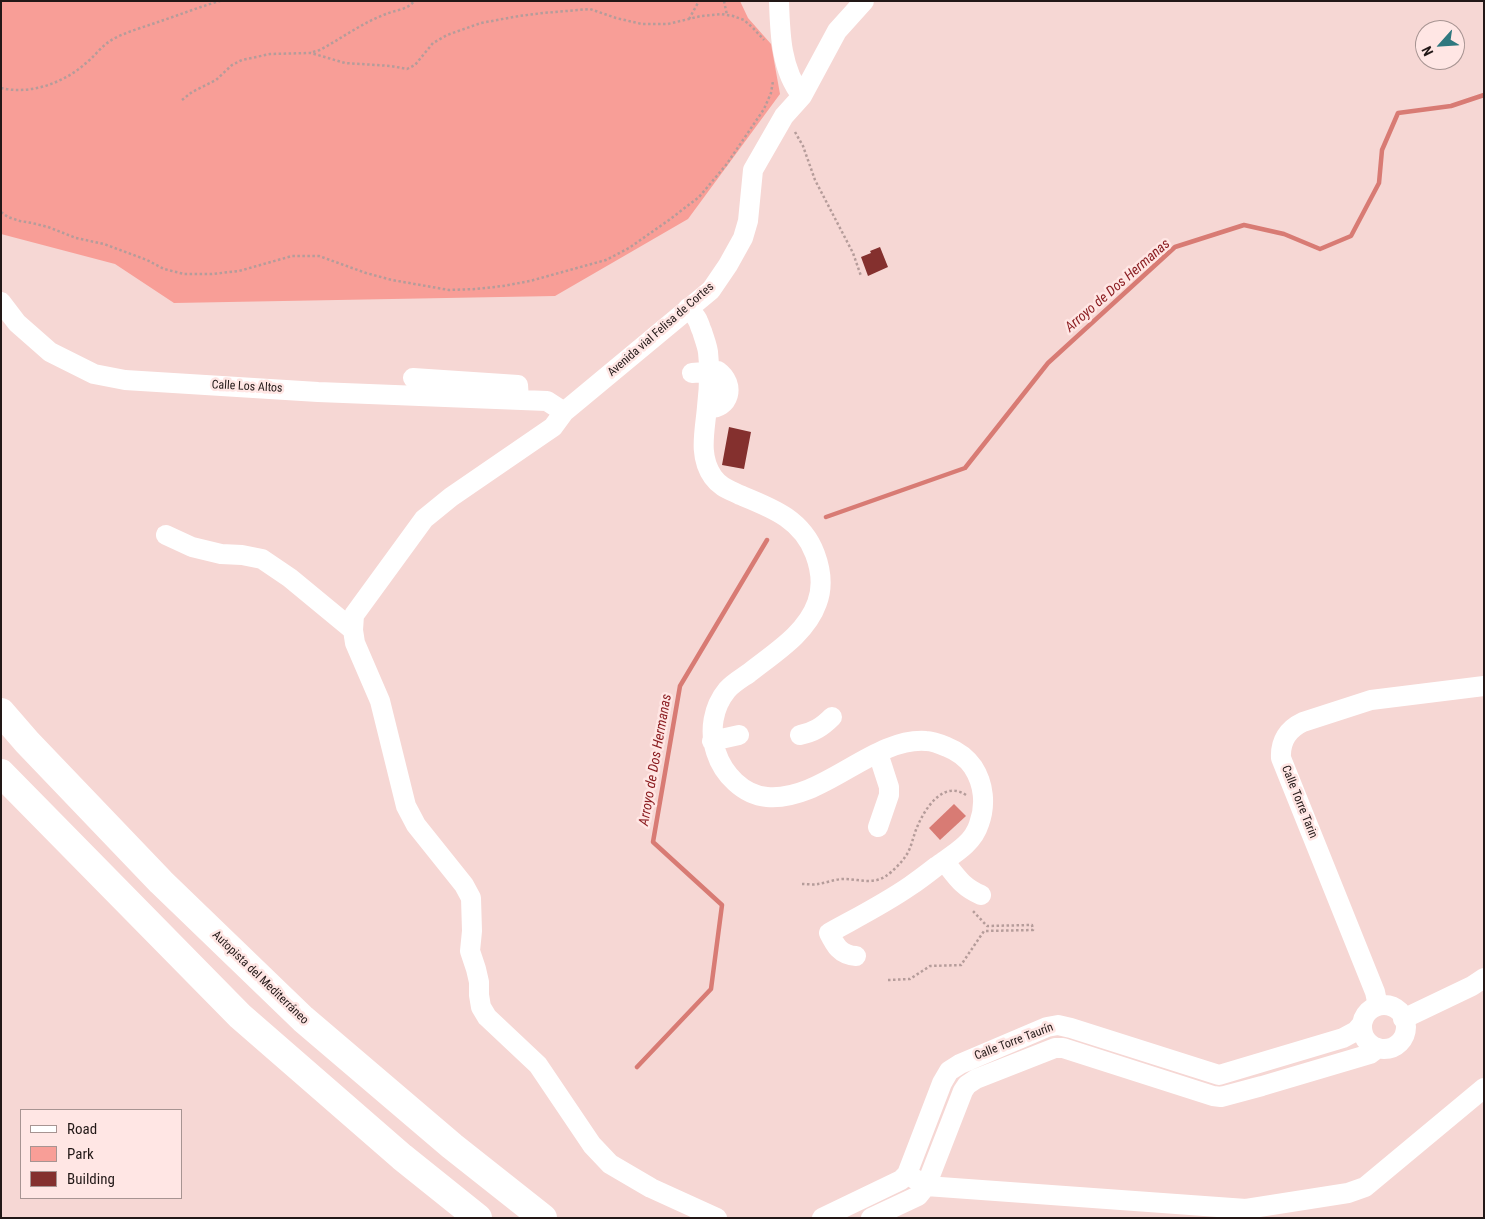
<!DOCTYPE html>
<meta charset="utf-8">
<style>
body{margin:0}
#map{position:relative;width:1485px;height:1219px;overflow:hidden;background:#f6d7d4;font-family:"Roboto Condensed",sans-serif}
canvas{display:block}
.frame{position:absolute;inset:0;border:2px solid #221817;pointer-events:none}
.legend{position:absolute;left:20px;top:1109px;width:162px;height:90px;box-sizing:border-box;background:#ffe6e4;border:1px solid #a79492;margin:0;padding:6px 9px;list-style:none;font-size:15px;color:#221817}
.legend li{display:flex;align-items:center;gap:10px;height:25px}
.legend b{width:25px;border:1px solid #a79492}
.north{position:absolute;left:1415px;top:20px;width:50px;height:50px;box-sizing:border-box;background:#ffe6e4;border:1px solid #a79492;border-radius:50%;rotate:244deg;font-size:14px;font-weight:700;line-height:20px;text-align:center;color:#221817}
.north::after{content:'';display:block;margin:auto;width:18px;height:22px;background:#2f787f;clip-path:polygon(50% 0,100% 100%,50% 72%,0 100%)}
</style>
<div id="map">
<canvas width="1485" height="1219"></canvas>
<div class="frame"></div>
<ul class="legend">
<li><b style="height:6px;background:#fff"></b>Road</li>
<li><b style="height:14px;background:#f89e97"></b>Park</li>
<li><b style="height:14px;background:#84302e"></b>Building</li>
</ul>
<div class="north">N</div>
</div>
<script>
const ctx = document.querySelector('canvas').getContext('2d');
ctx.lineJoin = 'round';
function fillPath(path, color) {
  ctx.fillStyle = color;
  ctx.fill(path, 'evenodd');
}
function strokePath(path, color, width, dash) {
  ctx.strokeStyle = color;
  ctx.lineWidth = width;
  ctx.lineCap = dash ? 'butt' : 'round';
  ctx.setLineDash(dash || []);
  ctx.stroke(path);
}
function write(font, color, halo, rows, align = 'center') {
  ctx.font = font + ' "Roboto Condensed",sans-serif';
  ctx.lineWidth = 5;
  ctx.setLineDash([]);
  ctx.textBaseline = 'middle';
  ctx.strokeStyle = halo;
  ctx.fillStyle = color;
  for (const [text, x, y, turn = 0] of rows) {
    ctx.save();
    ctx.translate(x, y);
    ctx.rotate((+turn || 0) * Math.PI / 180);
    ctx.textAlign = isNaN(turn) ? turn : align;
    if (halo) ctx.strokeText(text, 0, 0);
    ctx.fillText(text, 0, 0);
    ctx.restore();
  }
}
fillPath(new Path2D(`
 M1 1H740L748 18 771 44 780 94 688 219 555 296 174 303 115 264 1 234Z`), '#f89e97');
fillPath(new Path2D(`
 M954 804 966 816 940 840 929 828Z`), '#d87b74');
strokePath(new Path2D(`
 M826 517 965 468 1048 363 1175 247 1244 225 1284 234 1320 249 1351 236 1379 183 1382 150 1398 113 1451 106 1484 95
 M637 1067 711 989 722 905 653 842 680 686 767 540`), '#d87b74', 4.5);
fillPath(new Path2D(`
 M880 247 888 267 868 276 861 257 871 253 870 251Z
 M729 427 751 432 744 469 722 465Z`), '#84302e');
strokePath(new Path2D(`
 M724 1 727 15
 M689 19 699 1
 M313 52 320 50C342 38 362 23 386 14 395 10 408 10 414 1
 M1 88C30 95 64 83 86 63 96 55 103 44 115 38 129 31 144 27 158 22 179 15 199 7 220 1
 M182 100 192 92 216 80 232 65 242 60 270 54 311 53 345 63 391 66 407 69 415 65 433 43 447 35 481 23 519 16 543 13 590 9 616 18 642 24H668L701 16 721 14 733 16 744 20 753 28 764 40
 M795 132 803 146 815 180 853 253 861 276
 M1 212 8 217 20 221 32 223 48 227 76 238 104 244 147 260 164 269 184 274H212L239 271 292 256H319L366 273 392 280 449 290 476 289 503 286 530 281 606 260 629 248 669 220 699 197 726 165 764 109 771 93 773 81
 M802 884C807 884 813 885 818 884 826 883 835 879 844 879 858 879 873 885 886 876 892 872 901 863 905 857 912 848 913 835 918 825 926 807 944 780 966 795
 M888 980 910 979 930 966 961 965 984 931 1033 930 1032 925 987 926 972 910`), '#b59c9a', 2.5, [2.5, 2.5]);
strokePath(new Path2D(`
 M779 1C780 34 781 70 802 96
 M1 302 17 323 50 352 94 374 125 380 318 392 547 401 564 412
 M688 308C691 312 696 316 698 321 699 322 701 330 702 331 704 338 707 345 708 352 710 370 709 390 707 407 705 431 698 456 713 477 720 487 730 490 740 495 772 508 802 519 815 554 821 570 823 587 817 603 806 634 774 653 749 673 742 678 733 683 727 690 713 707 709 731 716 752 723 774 743 795 767 797 822 802 873 737 926 741 933 741 940 744 947 747 957 751 966 757 973 767 984 784 986 805 979 824 973 844 952 855 937 866 928 873 919 880 910 886 884 904 856 918 829 933 835 945 840 955 856 956
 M692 373 718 371C736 384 730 410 707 408
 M413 378 518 385 519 400
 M166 535 192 547 221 554 242 555 262 559 290 578 353 630
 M800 735C814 732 822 727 832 717
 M712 741 739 735
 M878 827 889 795V787L878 753
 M944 861C956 876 962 887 981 895
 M1362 1027a22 22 0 1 1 44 0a22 22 0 1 1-44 0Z
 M1378 1006 1375 992 1281 758C1280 741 1288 729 1303 722L1371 700 1484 686
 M1403 1019 1472 986 1484 978
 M907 1174 926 1186 940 1187 1246 1209 1348 1193 1365 1187 1484 1088
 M717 1218 651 1188 610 1164 592 1145 538 1065 487 1017 481 1007 479 995V982L476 969 470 951 472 931 471 898 464 885 416 825 406 806 380 701 355 643 353 630 354 615 424 519 451 497 553 427 564 412 711 290 728 265 743 238 748 221 753 170 784 116 802 96 837 31 864 1
 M822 1218 901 1180 907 1174 942 1083 949 1071 960 1064 1047 1027 1058 1025 1071 1028 1219 1075 1343 1038 1356 1031 1362 1024
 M871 1218 918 1196 926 1186 963 1091 967 1085 976 1079 1055 1048H1063L1213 1096 1221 1097 1262 1086 1370 1054 1378 1048`), '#fff', 20);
strokePath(new Path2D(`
 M1 712 27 742 161 882 303 1019 452 1146 543 1218
 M1 773 240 1016 402 1157 478 1218`), '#fff', 28);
write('12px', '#221817', '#ffe6e4', [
 ["Avenida vial Felisa de Cortes",661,330,-41],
 ["Calle Los Altos",247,387,3],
 ["Calle Torre Tarin",1299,802,68],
 ["Autopista del Mediterráneo",260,978,44],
 ["Calle Torre Taurín",1014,1042,-21]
]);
write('italic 14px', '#8a1b1f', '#ffe6e4', [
 ["Arroyo de Dos Hermanas",1118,286,-41],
 ["Arroyo de Dos Hermanas",656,760,-80]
]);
</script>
